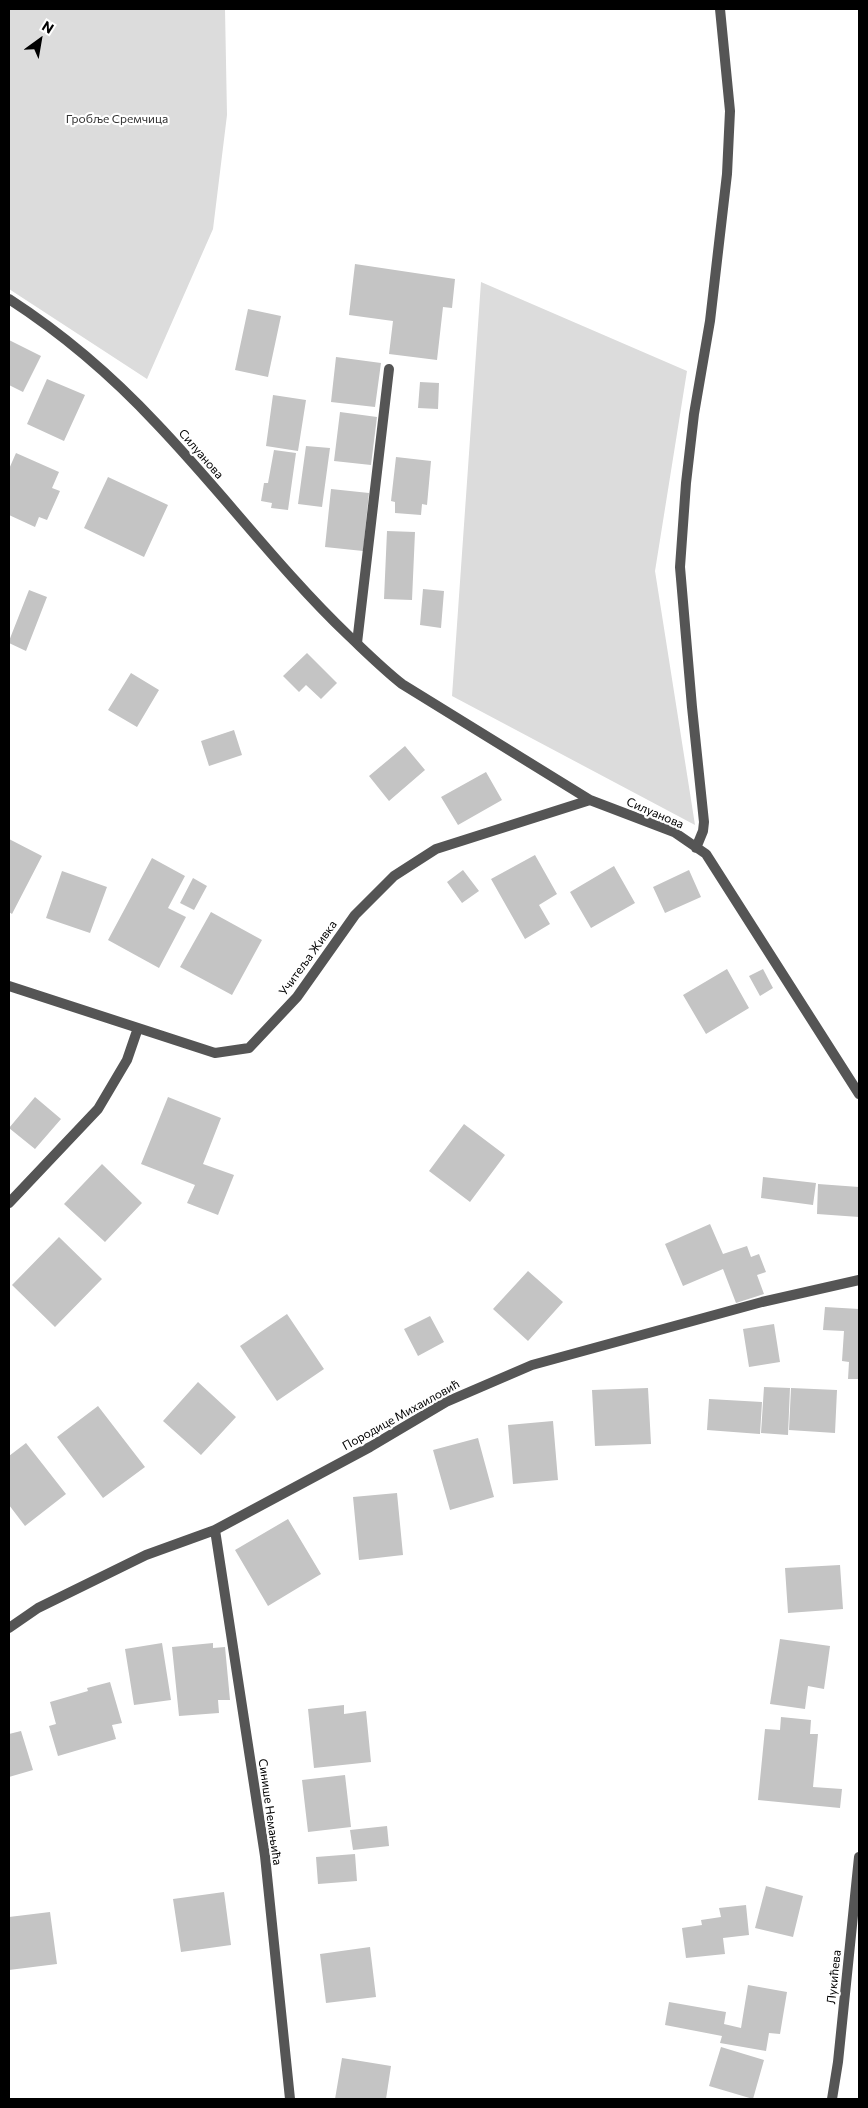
<!DOCTYPE html>
<meta charset="utf-8">
<style>
body{margin:0}
#map{position:relative;width:868px;height:2108px;overflow:hidden;background:#fff;font-family:Commissioner,sans-serif}
canvas{display:block}
.frame{position:absolute;inset:0;border:10px solid #000;pointer-events:none}
.north{position:absolute;left:15px;top:15px;width:50px;height:50px;-webkit-text-stroke:4px #fff;paint-order:stroke;rotate:32deg;font-size:14px;font-weight:700;line-height:20px;text-align:center;color:#000}
.north::after{content:'';display:block;margin:auto;width:18px;height:22px;background:#000;clip-path:polygon(50% 0,100% 100%,50% 72%,0 100%)}
</style>
<div id="map">
<canvas width="868" height="2108"></canvas>
<div class="frame"></div>
<div class="north">N</div>
</div>
<script>
const ctx = document.querySelector('canvas').getContext('2d');
ctx.lineJoin = 'round';
function fillPath(path, color) {
  ctx.fillStyle = color;
  ctx.fill(path, 'evenodd');
}
function strokePath(path, color, width, dash) {
  ctx.strokeStyle = color;
  ctx.lineWidth = width;
  ctx.lineCap = dash ? 'butt' : 'round';
  ctx.setLineDash(dash || []);
  ctx.stroke(path);
}
function write(font, color, halo, rows, align = 'center') {
  ctx.font = font + ' Commissioner,sans-serif';
  ctx.lineWidth = 4.5;
  ctx.setLineDash([]);
  ctx.textBaseline = 'middle';
  ctx.strokeStyle = halo;
  ctx.fillStyle = color;
  for (const [text, x, y, turn = 0] of rows) {
    ctx.save();
    ctx.translate(x, y);
    ctx.rotate((+turn || 0) * Math.PI / 180);
    ctx.textAlign = isNaN(turn) ? turn : align;
    if (halo) ctx.strokeText(text, 0, 0);
    ctx.fillText(text, 0, 0);
    ctx.restore();
  }
}
fillPath(new Path2D(`
 M9 9H225L227 115 213 229 147 379 9 289Z
 M481 282 687 371 655 571 695 825 452 696Z`), '#dcdcdc');
fillPath(new Path2D(`
 M355 264 455 279 452 308 443 307 437 360 389 354 393 321 349 315Z
 M248 309 281 316 268 377 235 370Z
 M9 340 41 356 23 392 9 385Z
 M336 357 381 363 375 407 331 402Z
 M47 379 85 395 64 441 27 424Z
 M420 382 439 383 438 409 418 408Z
 M273 395 306 400 298 451 266 446Z
 M340 412 377 417 371 465 334 461Z
 M306 446 330 448 322 507 298 504Z
 M274 450 296 453 288 510 271 508 272 503 261 501 264 483H268Z
 M16 453 59 472 52 488 60 491 47 520 39 517 35 527 9 515V469Z
 M396 457 431 461 427 505 422 504 421 515 395 513V502L391 501Z
 M108 477 168 505 144 557 84 528Z
 M331 489 369 493 363 551 325 547Z
 M387 531 415 532 412 600 384 599Z
 M423 589 444 591 441 628 420 625Z
 M29 590 47 597 26 651 9 643V641Z
 M307 653 337 683 321 699 306 685 299 692 283 676Z
 M131 673 159 690 137 727 108 710Z
 M234 730 242 755 209 766 201 741Z
 M405 746 425 770 389 801 369 776Z
 M486 772 502 800 458 825 441 797Z
 M9 839 42 856 12 914 9 912Z
 M535 855 557 894 539 905 550 924 525 939 491 879Z
 M152 858 185 876 168 908 186 917 159 968 108 940Z
 M614 866 635 903 591 928 570 892Z
 M463 870 479 891 462 903 447 882Z
 M689 870 701 897 665 913 653 887Z
 M62 871 107 887 90 933 46 918Z
 M193 878 207 886 194 910 180 903Z
 M211 912 262 940 232 995 180 967Z
 M727 969 749 1008 706 1034 683 995Z
 M763 969 773 988 760 996 749 976Z
 M35 1097 61 1119 35 1149 9 1128Z
 M168 1097 221 1118 203 1164 234 1175 218 1215 187 1203 195 1185 141 1164Z
 M464 1124 505 1155 470 1202 429 1171Z
 M102 1164 142 1203 105 1242 64 1204Z
 M763 1177 816 1183 813 1205 761 1198Z
 M818 1184 859 1187V1217L817 1214Z
 M710 1224 723 1254 747 1246 751 1257 759 1254 766 1272 757 1275 764 1294 736 1303 723 1269 683 1286 665 1244Z
 M59 1237 102 1279 55 1327 12 1285Z
 M528 1271 563 1302 528 1341 493 1309Z
 M825 1307 859 1309V1379H848L849 1362 842 1361 844 1331 823 1330Z
 M287 1314 324 1369 277 1401 240 1346Z
 M430 1316 444 1342 418 1356 404 1329Z
 M774 1324 780 1362 749 1367 743 1329Z
 M198 1382 236 1417 201 1455 163 1421Z
 M764 1387 790 1388 788 1435 761 1433Z
 M648 1388 651 1444 595 1446 592 1390Z
 M791 1388 837 1390 835 1433 789 1430Z
 M709 1399 762 1402 760 1434 707 1430Z
 M98 1406 145 1467 103 1498 57 1437Z
 M553 1421 558 1480 513 1484 508 1425Z
 M478 1438 494 1497 450 1510 433 1450Z
 M26 1443 66 1494 25 1526 9 1505V1456Z
 M397 1493 403 1555 359 1560 353 1497Z
 M288 1519 321 1574 268 1606 235 1550Z
 M840 1565 843 1609 788 1613 785 1568Z
 M780 1639 830 1646 824 1689 808 1686 805 1709 770 1704Z
 M162 1643 171 1700 134 1705 125 1649Z
 M213 1643V1648L225 1647 230 1700H218L219 1713 179 1716 172 1647Z
 M110 1682 122 1723 112 1725 116 1739 58 1756 49 1726 56 1724 50 1702 88 1691 87 1688Z
 M344 1705V1714L366 1711 371 1762 314 1768 308 1709Z
 M781 1717 811 1720 810 1734H818L813 1787 842 1789 840 1808 758 1800 765 1729 780 1730Z
 M21 1731 33 1770 9 1777V1734Z
 M345 1775 351 1827 308 1832 302 1780Z
 M387 1826 389 1846 353 1850 350 1830Z
 M355 1854 357 1881 318 1884 316 1857Z
 M766 1886 803 1896 793 1937 755 1928Z
 M224 1892 231 1945 181 1952 173 1899Z
 M746 1905 749 1935 723 1938 725 1954 686 1958 682 1928 702 1925 701 1920 721 1917 719 1908Z
 M50 1912 57 1964 9 1970V1917Z
 M370 1947 376 1997 326 2003 320 1954Z
 M748 1985 787 1992 780 2034 769 2033 766 2051 720 2043 722 2036 665 2025 669 2002 726 2012 724 2024 741 2028Z
 M721 2047 764 2060 753 2099 709 2086Z
 M342 2058 391 2066 386 2099H335Z`), '#c4c4c4');
strokePath(new Path2D(`
 M357 643 389 369`), '#555', 10);
strokePath(new Path2D(`
 M9 299C63 334 112 376 156 423 222 492 280 570 349 636 367 653 383 669 402 684L590 800 674 832 706 854 859 1094
 M696 848 703 831 704 822 692 707 680 567 686 483 694 414 710 321 727 174 730 111 720 9
 M9 986 215 1053 249 1048 297 997 355 915 394 876 436 849 590 800
 M9 1203 98 1109 127 1060 138 1028
 M215 1530 265 1856 290 2099
 M9 1628 38 1608 146 1555 215 1530 370 1447 446 1402 532 1365 762 1302 859 1280
 M832 2099 838 2062 859 1857`), '#555', 10);
write('12px', '#333', '#fff', [
 ["Гробље Сремчица",117,119]
]);
write('12px', '#000', '#fff', [
 ["Силуанова",201,454,49],
 ["Силуанова",655,813,23],
 ["Учитеља Живка",308,958,-54],
 ["Породице Михаиловић",401,1415,-29],
 ["Синише Немањића",270,1812,82],
 ["Лукићева",834,1977,-84]
]);
</script>
